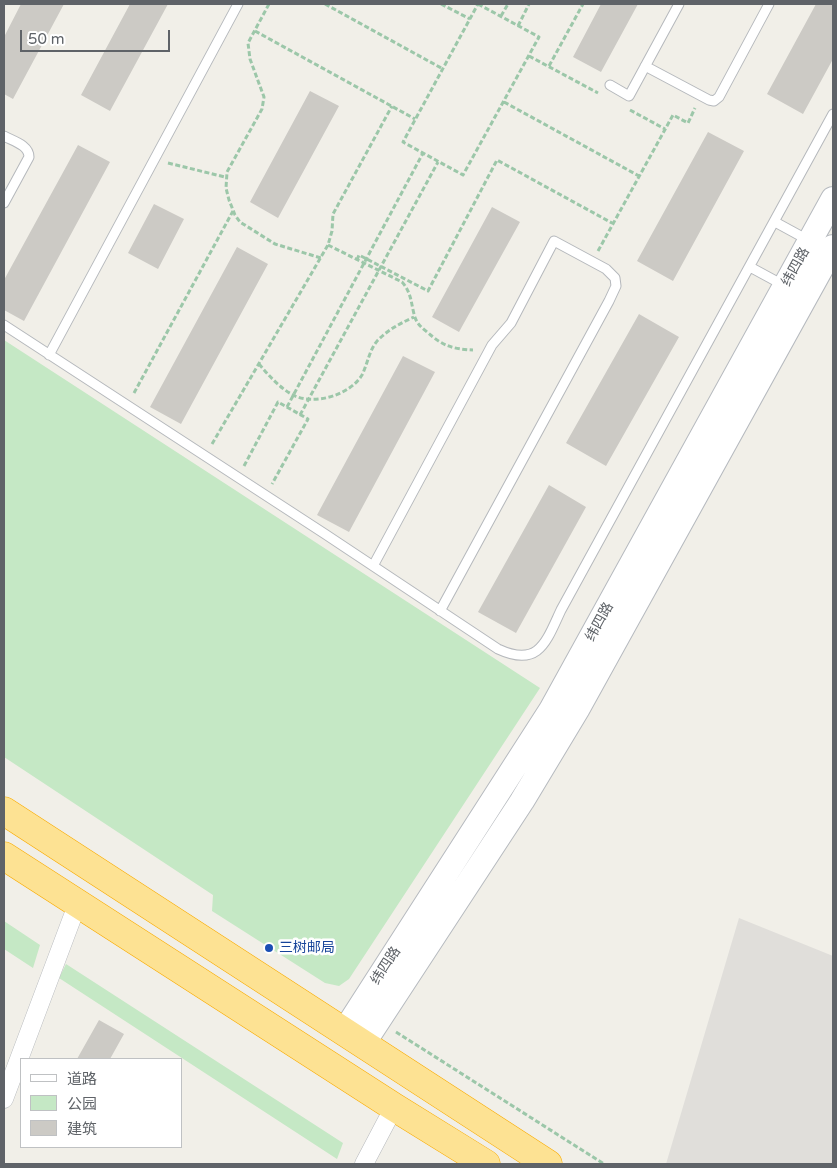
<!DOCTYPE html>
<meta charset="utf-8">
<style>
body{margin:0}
#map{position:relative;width:837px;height:1168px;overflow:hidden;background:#f1efe8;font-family:"Varela Round","Noto Sans SC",sans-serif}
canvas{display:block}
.frame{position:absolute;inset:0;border:5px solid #5f6368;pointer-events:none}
.legend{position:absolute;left:20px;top:1058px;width:162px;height:90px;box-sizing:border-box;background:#fff;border:1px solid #bfc1c3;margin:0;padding:6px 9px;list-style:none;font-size:15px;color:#5f6368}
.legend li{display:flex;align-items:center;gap:10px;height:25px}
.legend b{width:25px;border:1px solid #bfc1c3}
.scale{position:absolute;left:20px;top:30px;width:150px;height:22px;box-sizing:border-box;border:2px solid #5f6368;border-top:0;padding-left:6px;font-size:15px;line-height:18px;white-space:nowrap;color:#5f6368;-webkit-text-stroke:4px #fff;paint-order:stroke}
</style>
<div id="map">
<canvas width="837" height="1168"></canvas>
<div class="frame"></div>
<ul class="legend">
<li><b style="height:6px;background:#fff"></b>道路</li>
<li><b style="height:14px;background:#c5e8c5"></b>公园</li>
<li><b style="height:14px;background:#cccac5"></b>建筑</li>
</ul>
<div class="scale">50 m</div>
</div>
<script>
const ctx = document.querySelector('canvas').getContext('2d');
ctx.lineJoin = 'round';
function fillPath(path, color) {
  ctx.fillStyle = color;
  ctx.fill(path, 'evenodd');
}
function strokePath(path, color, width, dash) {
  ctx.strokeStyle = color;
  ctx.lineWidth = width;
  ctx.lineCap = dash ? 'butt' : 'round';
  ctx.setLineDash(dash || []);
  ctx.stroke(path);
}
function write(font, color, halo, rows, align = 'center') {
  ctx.font = font + ' "Varela Round","Noto Sans SC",sans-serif';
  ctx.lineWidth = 5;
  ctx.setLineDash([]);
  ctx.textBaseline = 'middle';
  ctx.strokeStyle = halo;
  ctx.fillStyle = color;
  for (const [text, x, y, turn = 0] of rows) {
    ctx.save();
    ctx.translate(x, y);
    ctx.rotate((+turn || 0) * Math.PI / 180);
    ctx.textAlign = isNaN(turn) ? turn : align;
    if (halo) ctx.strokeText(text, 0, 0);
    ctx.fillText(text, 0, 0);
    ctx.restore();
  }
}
fillPath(new Path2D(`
 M739 918 833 956V1164H666Z`), '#e0deda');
fillPath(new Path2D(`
 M4 340 540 688 349 979 339 986 325 983 212 911 213 895 4 757Z
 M4 921 40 945 33 968 4 949Z
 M66 964 343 1143 337 1159 59 978Z`), '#c5e8c5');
fillPath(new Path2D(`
 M21 4H64L13 99 4 94V37Z
 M130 4H168L110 111 81 95Z
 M601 4H638L601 72 573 57Z
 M816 4H833V59L803 114 767 94Z
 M310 91 339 106 278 218 250 202Z
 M708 132 744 151 673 281 637 261Z
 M78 145 110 162 24 321 4 310V280Z
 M154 204 184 219 158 269 128 253Z
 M492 207 520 222 459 332 432 317Z
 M237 247 268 264 181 424 150 407Z
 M639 314 679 337 606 466 566 443Z
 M403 356 435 372 349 532 317 515Z
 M549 485 586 507 516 633 478 612Z
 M99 1020 124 1034 110 1059H77Z`), '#cccac5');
const lane = new Path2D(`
 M645 66 709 100 714 101 719 97 769 4
 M610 85 629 96 679 4
 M4 136C13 141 29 145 29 157L4 203
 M775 222 808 240
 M750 267 785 286
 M4 325 325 534 498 649C539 668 546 642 561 610L833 114
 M49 355 238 4
 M373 566 492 345 511 323 554 241 606 269 615 278 616 286 609 301 440 611`);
const street = new Path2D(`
 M4 1099 77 905
 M364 1164 394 1107`);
const secondary = new Path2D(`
 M344 1032 551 710 833 199
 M363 1044 522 801 578 708 833 247`);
const highway = new Path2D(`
 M4 811 548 1164
 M4 856 394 1107 486 1164`);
strokePath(lane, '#b5b8bc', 11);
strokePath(street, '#b5b8bc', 19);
strokePath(secondary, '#b6babf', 26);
strokePath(highway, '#f9ab00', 29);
strokePath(new Path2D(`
 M269 4 248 43 250 59 264 97 262 109 227 172 226 188 229 200 235 215 240 222 275 244 321 258
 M325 4 443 69
 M441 4 470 19
 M478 4 539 37 463 175 403 142Z
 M501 16 508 4
 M518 26 529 4
 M255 31 415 119
 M529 56 598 93
 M549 66 583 4
 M504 102 639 176
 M630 110 665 129
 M168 163 225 177
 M328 245 402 282C411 292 411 302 414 314 416 323 421 327 427 332 443 346 452 349 473 350
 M598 251 673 115 688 123 695 108
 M357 260 359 255 428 291 497 160 612 223
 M259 364C269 376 280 388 293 395 314 406 350 395 362 375 368 363 369 350 378 340 389 329 401 323 414 317
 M134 393 233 211
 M287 407 423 153
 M300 415 438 162
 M212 444 328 245 332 231 333 214 392 106
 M244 466 278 402 308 419 272 484
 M396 1032 604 1164`), '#9cc7a9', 3, [5, 2.5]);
strokePath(lane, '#fff', 9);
strokePath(street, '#fff', 18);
strokePath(secondary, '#fff', 24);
strokePath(highway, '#fde293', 28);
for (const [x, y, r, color] of [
 [269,948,5,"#1a4fb4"]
]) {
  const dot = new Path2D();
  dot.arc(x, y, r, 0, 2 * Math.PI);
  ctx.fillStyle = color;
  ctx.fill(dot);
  strokePath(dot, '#fff', 2);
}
write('14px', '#5f6368', '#fff', [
 ["纬四路",796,267,-61],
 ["纬四路",600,622,-61],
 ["纬四路",386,966,-57]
]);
write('14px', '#164399', '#fff', [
 ["三树邮局",279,948]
], 'left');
</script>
